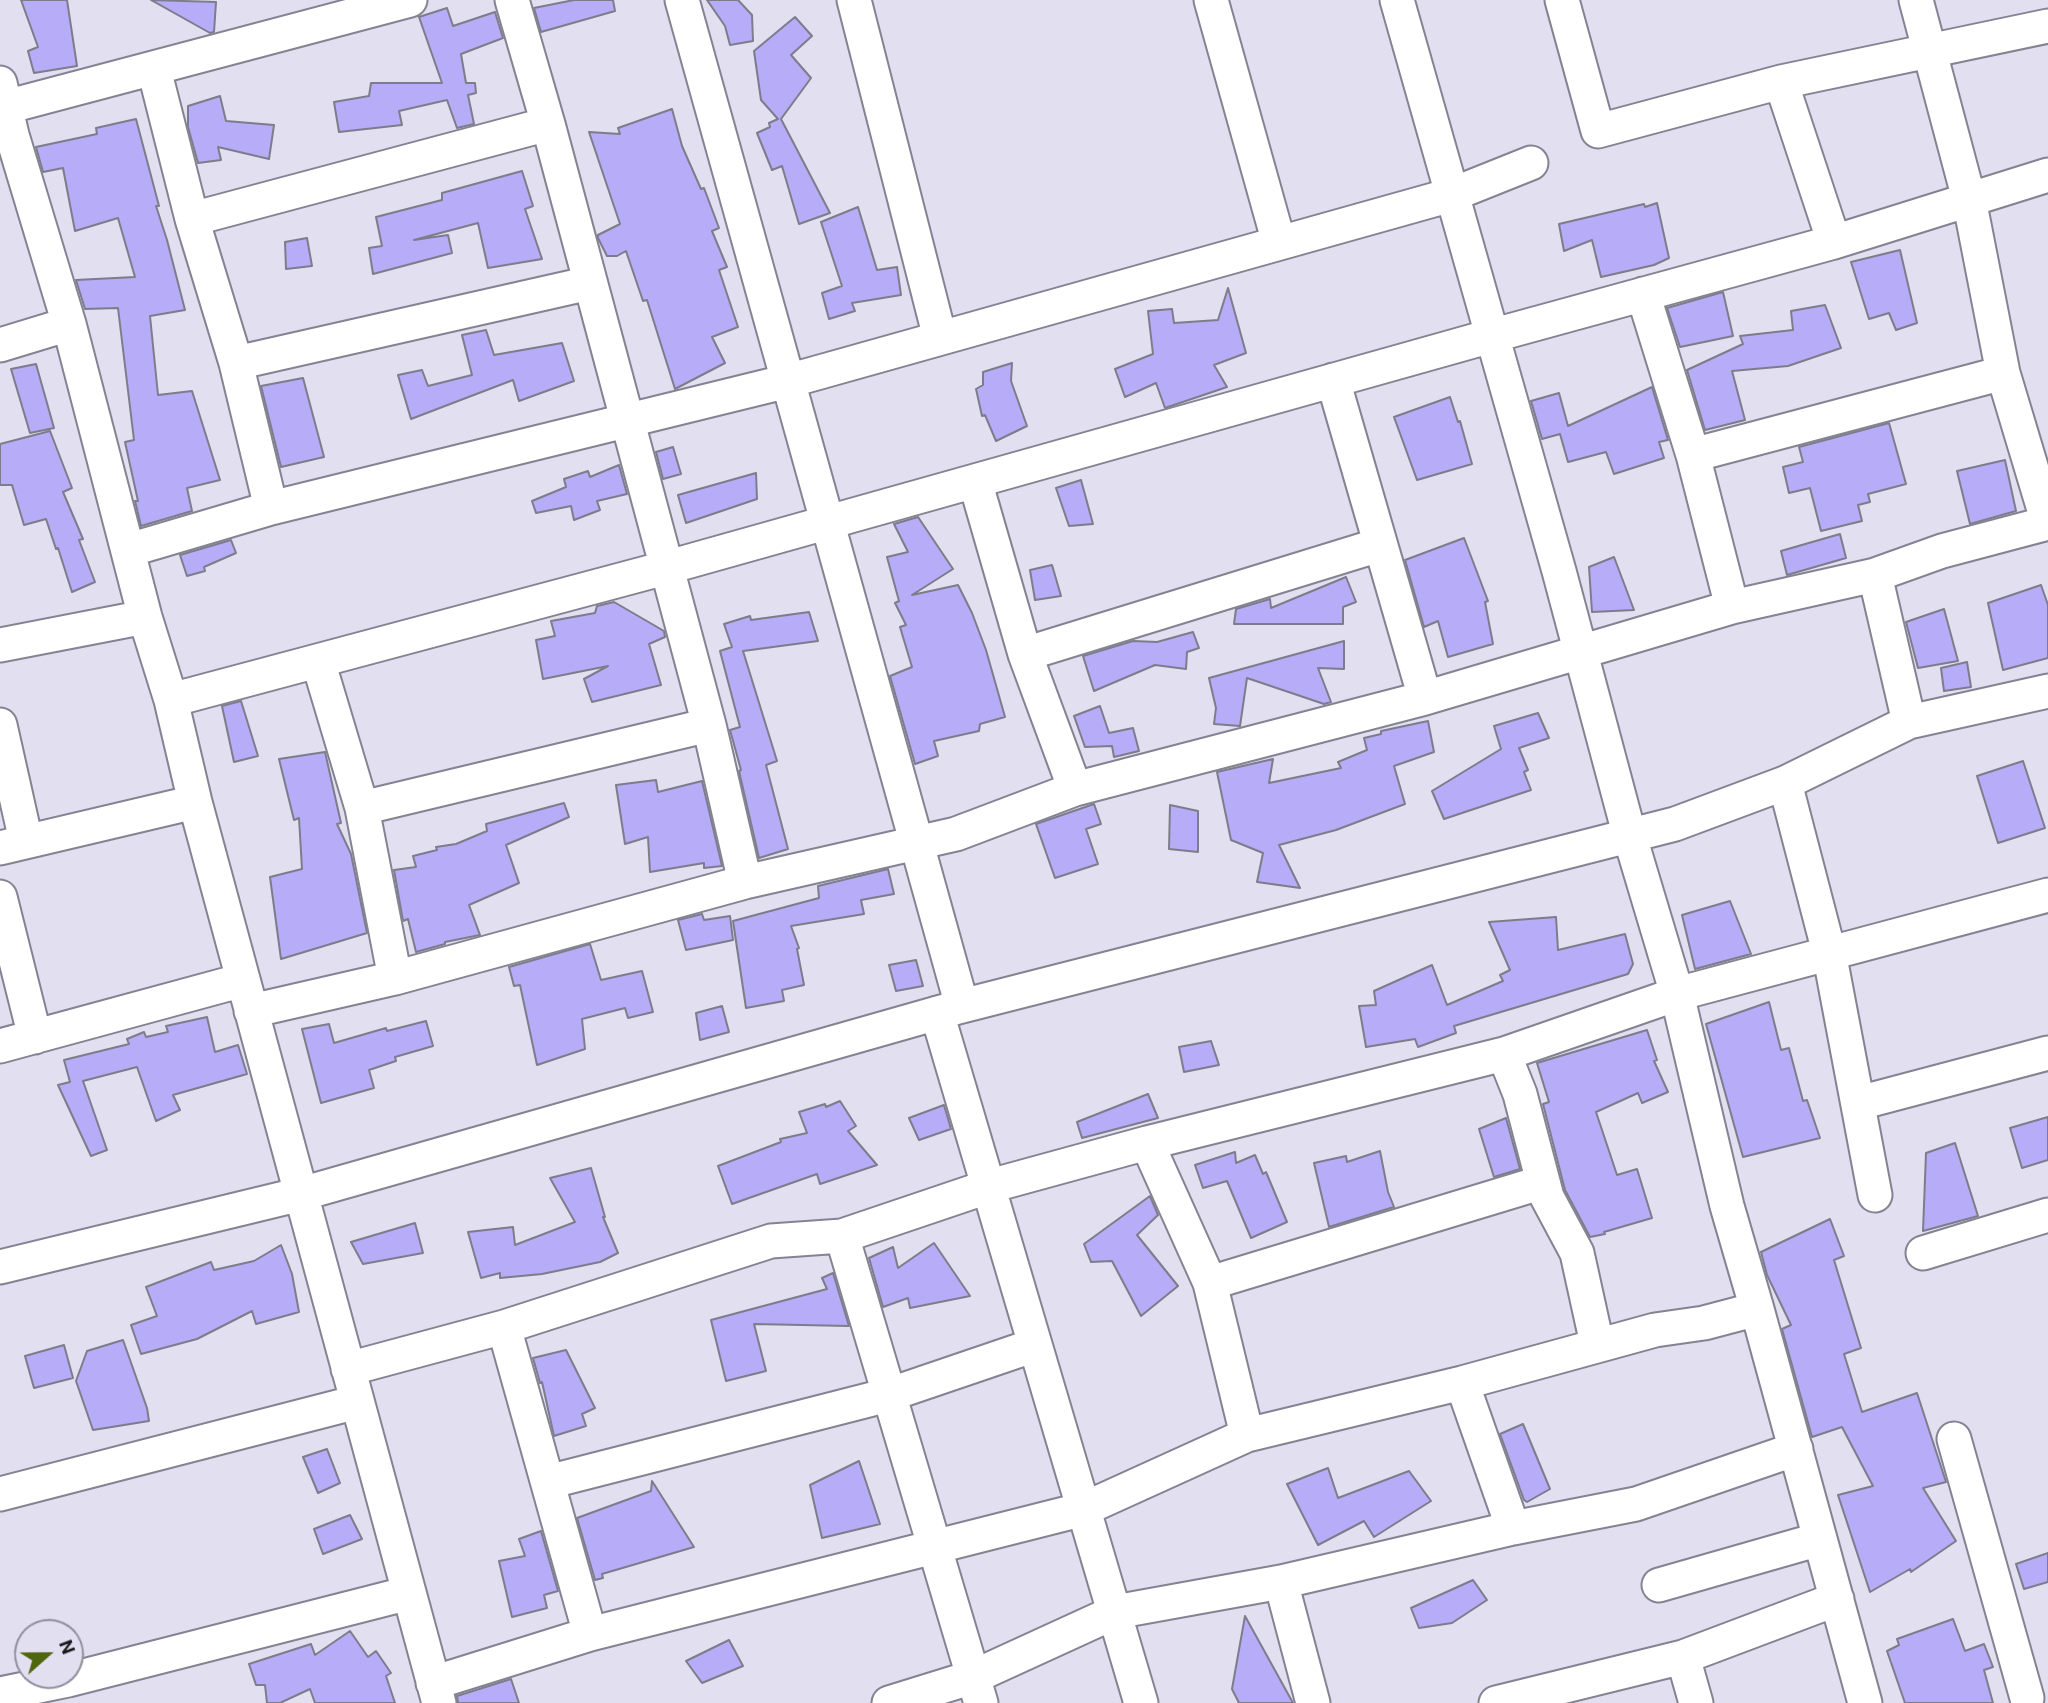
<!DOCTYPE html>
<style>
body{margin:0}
#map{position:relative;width:2048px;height:1703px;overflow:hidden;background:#e1dff0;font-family:Roboto,sans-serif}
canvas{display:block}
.north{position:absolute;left:14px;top:1619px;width:70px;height:70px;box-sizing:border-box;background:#e1dff0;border:2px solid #91909c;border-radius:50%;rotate:69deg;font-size:19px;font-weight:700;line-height:28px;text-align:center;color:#1a191f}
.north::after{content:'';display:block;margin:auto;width:24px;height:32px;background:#506510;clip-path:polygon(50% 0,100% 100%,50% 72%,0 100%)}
</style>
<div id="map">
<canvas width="2048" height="1703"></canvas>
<div class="north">N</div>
</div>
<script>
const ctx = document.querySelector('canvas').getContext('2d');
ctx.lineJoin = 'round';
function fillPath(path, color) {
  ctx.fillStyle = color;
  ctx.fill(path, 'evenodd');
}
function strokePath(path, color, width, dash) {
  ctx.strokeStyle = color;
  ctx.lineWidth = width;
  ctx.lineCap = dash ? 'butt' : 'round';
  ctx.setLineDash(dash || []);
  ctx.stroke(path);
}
const building = new Path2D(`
 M21 0H67L77 66 34 73 28 51 38 47Z
 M151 0 216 2 214 32 210 33Z
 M574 0H613L615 11 541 32 534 8Z
 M707 0H738L752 15 753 41 730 45 725 26Z
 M447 8 453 26 495 12 503 38 461 54 466 83H475L476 93 468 95 474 124 457 128 447 100 399 111 402 125 339 132 334 102 369 96 371 83H442L419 17Z
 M795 17 812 36 791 55 811 78 781 119 830 213 799 224 782 166 772 170 757 133 770 127 769 123 778 119 761 100 754 51Z
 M220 96 226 121 274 125 269 159 218 147 221 160 198 163 188 127V106Z
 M672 109 682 146 701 189 704 188 719 228 712 231 727 267 719 270 738 327 712 337 725 363 675 389 647 300 643 301 626 251 617 256H607L598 238V235L620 224 589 132 620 134 618 128Z
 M136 119 159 206H156L167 240 185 310 150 316 158 395 192 391 220 480 187 488 192 511 141 526 135 501H138L125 442 134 440 118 308 85 309 76 280 135 277 118 218 75 231 63 168 43 172 36 147 97 134 96 128Z
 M522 171 533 206 525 209 542 259 488 268 478 223 414 240 448 235 452 253 373 274 369 248 382 246 376 217 442 200V193Z
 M1657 203 1669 258 1654 265 1601 277 1592 240 1564 251 1559 224 1644 204 1645 207Z
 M858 207 877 270 897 267 901 295 852 303 855 311 829 319 822 293 842 286 821 222Z
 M307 238 312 266 286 269 285 242Z
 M1900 250 1917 323 1896 330 1889 313 1869 319 1851 262Z
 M1228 288 1246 353 1214 365 1227 387 1165 408 1156 383 1125 397 1115 369 1153 354 1148 311 1172 309 1174 323 1218 320Z
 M1723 292 1733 336 1680 347 1667 308Z
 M1825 305 1841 348 1788 366 1732 371 1745 420 1705 430 1687 370 1743 344 1740 336 1793 330 1791 311Z
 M486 330 494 355 562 343 574 381 519 401 513 380 411 419 398 375 422 370 428 386 472 375 462 335Z
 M1012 363 1011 381 1027 426 996 441 985 415 982 416 976 389 983 385V372Z
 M36 364 54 428 30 433 11 369Z
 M303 378 324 457 281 467 261 386Z
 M1652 387 1668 440 1659 442 1664 458 1614 474 1606 452 1568 462 1560 434 1542 439 1531 401 1559 393 1568 426Z
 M1450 397 1458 422 1460 421 1472 464 1417 480 1394 417Z
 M1889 423 1906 484 1868 494 1870 502 1858 505 1862 521 1821 531 1810 488 1789 493 1783 467 1803 462 1799 447Z
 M50 431 72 488 63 492 83 539 79 540 95 582 72 592 58 548 56 549 46 519 24 525 12 485H0V444Z
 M673 447 681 474 663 479 656 452Z
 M2005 460 2016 511 1970 524 1957 471Z
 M619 465 627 494 597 501 600 510 574 520 571 506 536 513 532 501 566 487 564 479 588 471 590 477Z
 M756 473 757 499 686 523 678 495Z
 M1081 480 1093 524 1069 526 1056 488Z
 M918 517 953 569 912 595 958 585 972 613 986 650 1005 717 980 724 979 731 934 741 938 756 915 764 890 676 912 667 900 627 906 625 895 603 899 601 887 557 908 552 894 524Z
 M1840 534 1846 558 1787 575 1781 551Z
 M1464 538 1488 601 1485 602 1493 644 1448 657 1438 621 1424 627 1405 560Z
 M231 540 236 553 204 567 205 571 187 576 180 555Z
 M1614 557 1634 610 1592 612 1589 567Z
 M1052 565 1061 596 1035 600 1030 570Z
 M1346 577 1356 602 1343 607V624H1234L1236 609 1270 599 1271 608Z
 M2041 585 2048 605V658L2003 670 1988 603Z
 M614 602 664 631 665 637 649 644 661 685 592 702 584 679 608 666 543 679 536 640 555 636 551 621 595 613 597 606Z
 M1944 609 1958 661 1918 668 1906 622Z
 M809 612 818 641 743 651 777 761 766 765 788 849 759 858 739 771 741 770 730 730 740 727 720 651 732 647 724 624 750 616 751 620Z
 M1193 632 1199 648 1187 652 1186 669 1155 665 1094 691 1083 656 1133 641 1157 642Z
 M1344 641V669L1318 668 1331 702 1324 704 1247 678 1240 726 1214 724 1216 708 1209 678Z
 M1967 662 1971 687 1944 691 1941 668Z
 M241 701 258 756 234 762 222 706Z
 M1100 706 1109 733 1133 728 1139 751 1114 757 1112 746 1085 747 1074 716Z
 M1538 713 1549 738 1519 748 1528 770 1524 772 1531 790 1444 819 1432 791 1501 749 1494 726Z
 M1428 721 1434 752 1394 766 1405 804 1336 830 1279 845 1300 888 1257 882 1263 853 1231 840 1217 772 1273 759 1269 783 1341 768 1338 762 1367 750 1364 738 1381 734V731Z
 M325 752 341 823 337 824 351 854 367 933 281 959 270 877 302 869 299 818 294 820 279 759Z
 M2023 761 2045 828 1998 843 1977 776Z
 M656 780 658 792 702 781 722 866 704 868V863L650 872 648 837 625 844 616 785Z
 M564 803 569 817 506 845 519 883 469 905 480 935 445 942V944L416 952 408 919 403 921 394 870 416 867 413 856 437 850 436 847 456 844 487 831 486 824Z
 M1094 804 1101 824 1086 829 1098 864 1055 878 1036 824Z
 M1170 805 1198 811V852L1169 849Z
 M888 869 894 894 861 900 864 914 791 926 799 948 797 949 804 985 782 990 784 1001 746 1008 733 921 819 898 818 886Z
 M1730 901 1751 954 1695 969 1682 915Z
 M702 914 704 920 730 916 733 940 686 950 678 920Z
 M1556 917 1558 950 1625 934 1633 964 1628 974 1454 1026 1456 1033 1418 1047 1415 1039 1366 1047 1359 1006 1376 1005 1374 991 1432 965 1447 1005 1503 981 1500 975 1510 970 1489 922Z
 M590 944 601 980 642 971 653 1012 628 1018 625 1008 582 1019 585 1049 537 1065 520 985 514 986 509 967Z
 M916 960 923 986 896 991 889 965Z
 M1769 1002 1781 1050 1789 1048 1803 1101 1807 1100 1820 1138 1743 1157 1706 1024Z
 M722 1006 729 1032 700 1040 696 1013Z
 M207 1017 215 1052 238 1045 247 1074 173 1095 180 1110 156 1121 137 1067 83 1081 107 1150 91 1156 58 1085 70 1082 64 1060 129 1044 127 1039 144 1032 146 1037 168 1032 166 1026Z
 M426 1021 433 1046 395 1057 396 1061 369 1070 374 1088 321 1103 302 1029 329 1024 334 1043 386 1028 387 1031Z
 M1647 1030 1657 1060 1654 1061 1668 1092 1642 1103 1638 1093 1596 1112 1617 1175 1637 1169 1652 1218 1604 1232 1605 1234 1590 1237 1565 1190 1543 1104 1549 1102 1537 1063Z
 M1211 1041 1219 1065 1184 1072 1179 1047Z
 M1148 1094 1158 1118 1082 1138 1077 1122Z
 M840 1101 856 1126 848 1131 877 1165 820 1184 817 1174 732 1204 718 1166 781 1142 780 1139 807 1133 799 1112 825 1104 826 1107Z
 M944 1105 951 1129 919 1140 909 1118Z
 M2048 1117V1160L2022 1168 2010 1128Z
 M1506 1118 1520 1169 1494 1177 1479 1129Z
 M1955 1143 1978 1216 1923 1231 1926 1153Z
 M1380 1151 1388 1192 1394 1207 1329 1227 1314 1163 1346 1156 1347 1162Z
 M1235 1152 1236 1163 1255 1155 1263 1174 1266 1172 1287 1222 1251 1238 1227 1181 1203 1188 1195 1165Z
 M591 1168 605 1217H603L618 1253 600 1262 542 1274 500 1278V1273L481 1278 468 1232 513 1227 515 1245 575 1222 550 1178Z
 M1150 1196 1158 1215 1137 1235 1178 1286 1141 1316 1112 1261 1091 1262 1084 1244Z
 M1830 1219 1844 1256 1834 1260 1861 1348 1844 1354 1862 1412 1917 1393 1946 1482 1923 1488 1956 1541 1911 1572 1910 1569 1870 1592 1838 1495 1873 1486 1842 1427 1812 1437 1782 1329 1791 1325 1767 1275 1761 1252Z
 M415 1223 423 1253 363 1264 351 1242Z
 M934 1243 970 1296 910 1308 908 1298 883 1307 869 1258 893 1247 898 1268Z
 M281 1245 292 1274 299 1312 256 1324 252 1311 197 1339 141 1354 131 1325 157 1316 146 1287 211 1262 214 1270 254 1261Z
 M833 1273 849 1326 754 1324 766 1371 726 1381 711 1320 827 1289 822 1278Z
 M123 1340 147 1408 149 1421 93 1430 76 1381 87 1351Z
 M64 1345 73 1378 34 1388 25 1356Z
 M566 1350 595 1408 582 1414 586 1426 554 1436 542 1382 540 1383 533 1358Z
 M1523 1424 1550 1489 1527 1502 1524 1500 1500 1434Z
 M327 1449 340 1483 318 1493 303 1457Z
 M859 1461 880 1524 822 1538 810 1485Z
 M1328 1468 1338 1498 1409 1471 1431 1501 1374 1537 1364 1521 1318 1545 1287 1484Z
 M652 1481 694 1547 602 1574 603 1578 595 1580 577 1518 651 1491Z
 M350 1515 362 1539 323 1554 314 1529Z
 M541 1531 558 1591 544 1595 547 1608 512 1617 499 1561 525 1556 519 1539Z
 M2048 1553V1582L2024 1589 2016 1564Z
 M1473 1580 1487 1600 1452 1623 1419 1628 1411 1608Z
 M1245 1616 1293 1703H1239L1232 1689Z
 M1953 1619 1965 1651 1984 1644 1993 1667 1984 1670 1993 1703H1905L1887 1651 1899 1645 1897 1639Z
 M350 1631 368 1657 376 1651 391 1673 386 1676 395 1703H315L310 1689 280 1703H267L265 1685H256L249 1664 311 1644 315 1655Z
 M729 1640 743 1666 702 1683 686 1661Z
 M511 1679 519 1703H458L457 1696Z`);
fillPath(building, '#b7acf8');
strokePath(building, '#7e7c8b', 2);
const minor = new Path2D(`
 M512 0 548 124 709 725 745 882
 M682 0 962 1006
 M854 0 940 338
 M1211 0 1279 243
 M1397 0 1559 571 1630 837 1677 994 1727 1206 1757 1309 1865 1703
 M1562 0 1598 131 1781 82 2048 26
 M1916 0 1969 199 2003 373 2048 523
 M154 69 192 219 236 363 271 508
 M0 83 12 135 69 324 145 617 171 700 195 802 439 1703
 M6 107 410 0
 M192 219 548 124
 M1834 242 2048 175
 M1643 294 1693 455 1732 607 1875 575 1942 551 2048 523
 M0 345 69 324
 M236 363 590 283
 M1333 380 1425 698
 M1693 455 2003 373
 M975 481 1025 654 1075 789
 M129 550 271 508 788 381 1451 195 1531 163
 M1875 575 1909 722
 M0 645 145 617
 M1025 654 1379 545
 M318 661 362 808 395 978
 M171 700 665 568 1491 336 1834 242 1781 82
 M0 725 26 841
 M1785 783 1829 952 1875 1195
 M362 808 709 725
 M0 848 195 802
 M0 897 35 1037
 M251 1011 395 978 745 882 956 834 1075 789 1425 698 1732 607
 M937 1013 1141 1703
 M0 1046 243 980
 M1504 1054 1520 1094 1547 1197 1577 1253 1597 1344
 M1859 1103 2048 1053
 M1147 1143 1210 1283 1247 1435
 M842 1236 981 1703
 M1923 1253 2048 1215
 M0 1267 301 1194 962 1006 1675 824 1785 783 1909 722 2048 691
 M1210 1283 1543 1182
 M504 1327 590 1634
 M348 1369 504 1327 771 1241 842 1236 990 1186 1147 1143 1504 1054 1677 994 2048 895
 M1462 1383 1513 1528
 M1954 1439 2027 1698
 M548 1482 888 1395 1035 1345
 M0 1494 357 1402
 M1281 1582 1313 1703
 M1659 1585 1820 1539
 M1683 1657 1696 1703
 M433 1683 590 1634 1084 1509 1247 1435 1462 1383 1655 1330 1704 1323 1757 1309
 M0 1694 68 1680 409 1593
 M889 1703 973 1677 1115 1612 1281 1582 1513 1528 1636 1504 1796 1449
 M1496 1703 1683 1657 1837 1599`);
strokePath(minor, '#848392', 37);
strokePath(minor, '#fff', 33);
</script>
